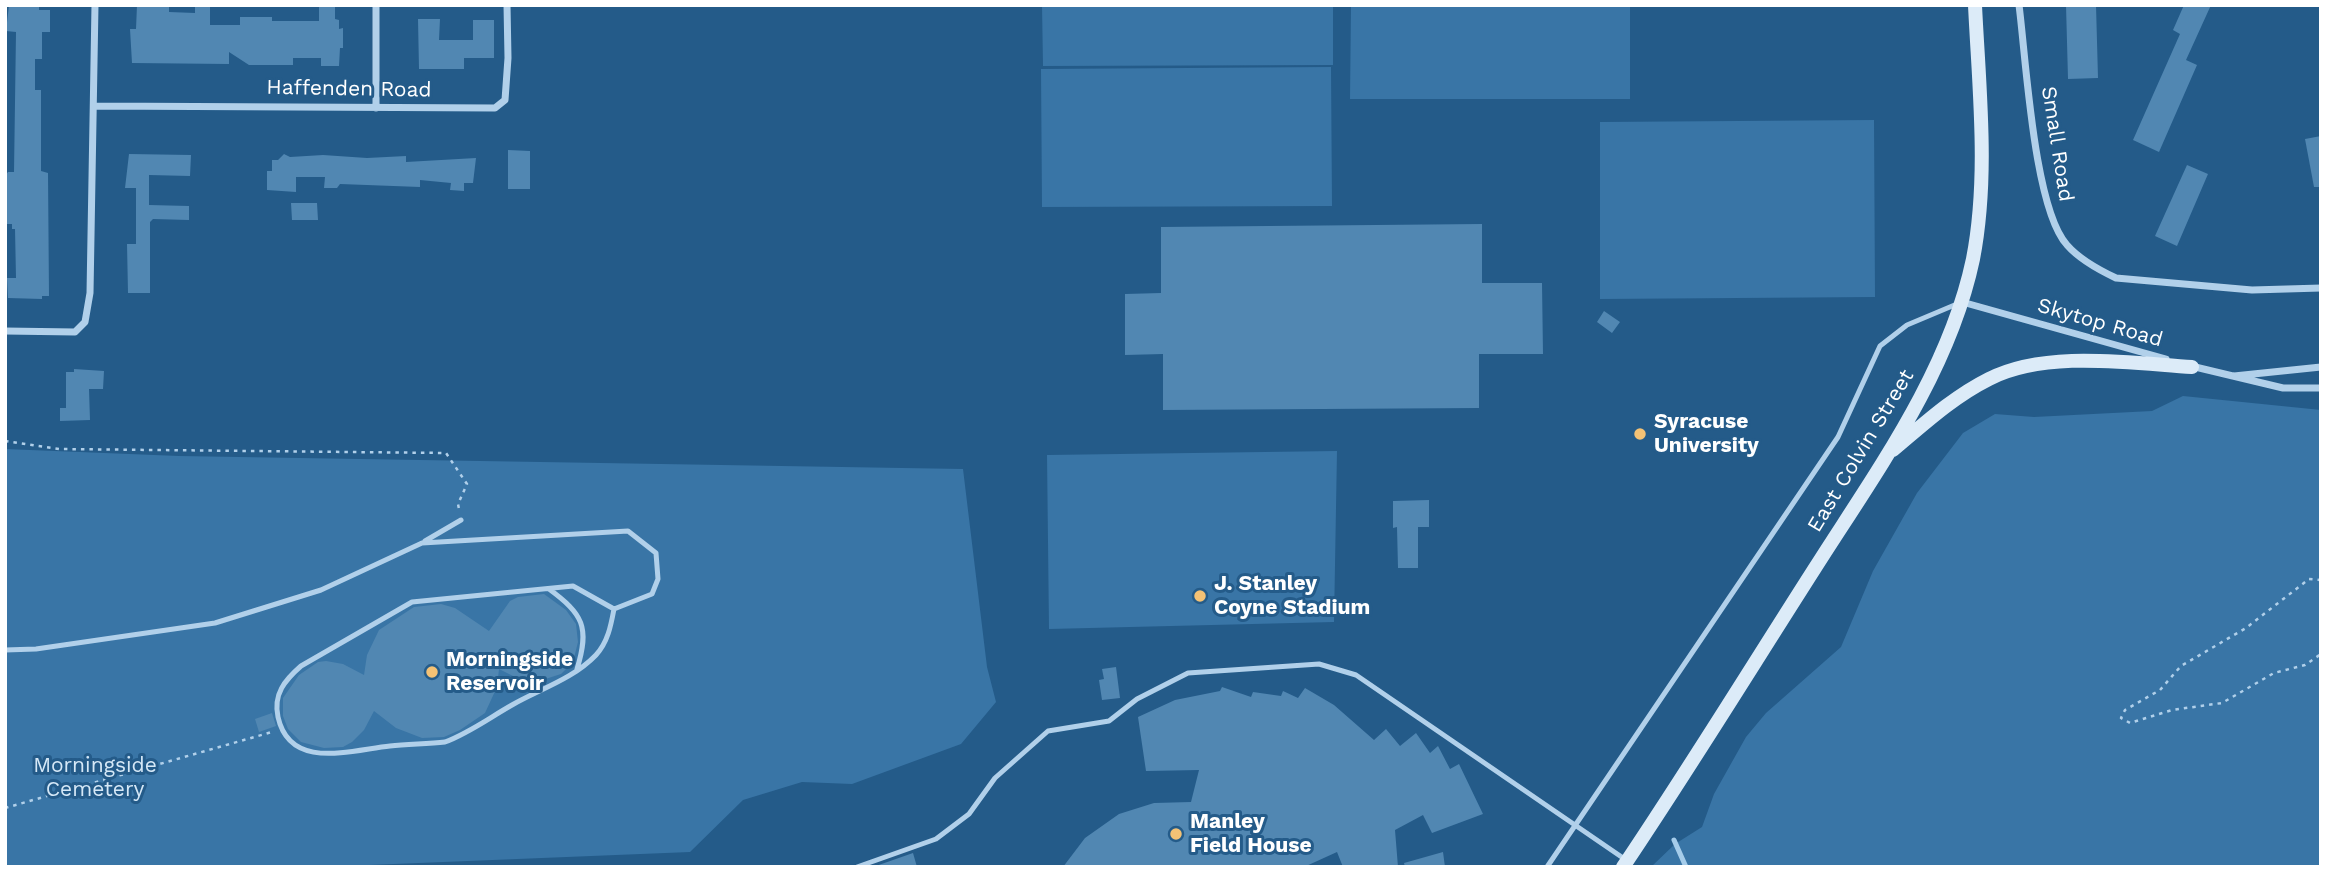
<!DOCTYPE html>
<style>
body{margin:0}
#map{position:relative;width:2326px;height:872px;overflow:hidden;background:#245b89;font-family:"Work Sans",sans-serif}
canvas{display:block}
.frame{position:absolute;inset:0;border:7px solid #fff;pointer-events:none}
</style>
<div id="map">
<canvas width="2326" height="872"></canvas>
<div class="frame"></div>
</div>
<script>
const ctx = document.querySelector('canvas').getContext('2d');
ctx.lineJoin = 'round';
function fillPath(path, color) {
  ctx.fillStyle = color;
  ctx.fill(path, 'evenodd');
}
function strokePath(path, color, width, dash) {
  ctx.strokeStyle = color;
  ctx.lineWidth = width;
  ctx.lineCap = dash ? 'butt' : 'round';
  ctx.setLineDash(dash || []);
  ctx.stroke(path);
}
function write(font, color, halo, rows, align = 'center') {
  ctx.font = font + ' "Work Sans",sans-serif';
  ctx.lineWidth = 6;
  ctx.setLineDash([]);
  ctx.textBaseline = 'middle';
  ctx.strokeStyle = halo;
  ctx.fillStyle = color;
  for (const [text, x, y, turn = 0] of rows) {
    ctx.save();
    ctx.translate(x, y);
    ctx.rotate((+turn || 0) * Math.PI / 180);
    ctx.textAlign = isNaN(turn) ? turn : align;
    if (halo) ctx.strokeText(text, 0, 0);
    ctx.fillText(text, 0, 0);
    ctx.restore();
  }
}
fillPath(new Path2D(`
 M1042 5H1333V65L1043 66Z
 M1351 5H1630V99H1350Z
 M1331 67 1332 206 1042 207 1041 69Z
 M1874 120 1875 297 1600 299V122Z
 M2183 396 2321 410V867H1651L1675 844 1702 827 1714 794 1746 737 1766 713 1841 647 1873 571 1917 493 1963 433 1995 414 2034 417 2152 411Z
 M5 449 179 456 963 469 987 667 996 702 961 744 852 784 802 782 743 800 690 852 320 867H5Z
 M1337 451 1334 622 1049 629 1047 455Z`), '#3975a6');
strokePath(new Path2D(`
 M1674 840 1686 867`), '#a5ccea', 5);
fillPath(new Path2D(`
 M9 5 39 6V10H50V32H42V59H35V90H41V171L48 173 49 296H42V299L8 298 7 278H16L15 229H12V224H6L5 176 8 172H14L16 32 6 31Z
 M137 5H169V12L195 13V5H210V25H240V17H272V21H319V5H335V19L339 20V29L343 28V48H340L339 66H321V58H293V65H249L229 52V64L132 63 130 29H136Z
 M2066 5H2096L2098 78 2068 79Z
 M2184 5H2211L2186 60 2197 65 2159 152 2133 140 2180 34 2173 30Z
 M418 19H440L439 40H473V20H494V58H464V69H419Z
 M2321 136V187H2314L2305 139Z
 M508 150 530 151V189H508Z
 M129 154 191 155 190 176 149 175V205L189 206V220L153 219 150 222V293H128L127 244H136V188H125Z
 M284 154 290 157 323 155 367 158 406 156V162L476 158 473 183H464V191L450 190 451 183 420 180V187L340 184 337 188H324L325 177H296V192L267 190V171H272V160H278Z
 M2187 165 2208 174 2177 246 2155 236Z
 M291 203H317L318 220H292Z
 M1482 224V283H1542L1543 354H1479V408L1163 410V354L1125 355V294L1161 293V227Z
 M1604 311 1620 322 1612 333 1597 322Z
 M74 369 104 371 103 389H89L90 420 60 421V408H66V372H74Z
 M1429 500V527H1418V568H1398L1397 527 1393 528V501Z
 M544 594 566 610 576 624 578 642 573 662 561 674 536 682 519 679 499 669 497 687 485 713 460 730 444 737 422 738 396 728 374 711 364 730 352 742 343 747 324 748 301 742 288 729 283 716V698L299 675 318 662 326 661 343 664 364 675 367 655 379 630 414 607 441 604 455 608 489 631 510 601 518 597Z
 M1116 667 1120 698 1102 700 1099 680 1104 679 1102 669Z
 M1222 687 1251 697 1253 692 1281 696 1283 691 1298 698 1305 688 1334 705 1374 740 1386 729 1400 746 1416 733 1430 753 1438 746 1450 769 1459 764 1483 814 1432 833 1423 815 1395 830 1398 867H1343L1337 852 1304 867H1063L1085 838 1119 814 1154 803 1191 802 1199 770 1146 771 1138 717 1175 700 1220 691Z
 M272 713 276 726 259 732 255 719Z
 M1443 852 1445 867H1405L1404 863Z
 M913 853 917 867H873Z`), '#5187b2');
strokePath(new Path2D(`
 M5 441 59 449 446 453 467 484 458 504 459 509
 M2321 580 2309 579 2246 628 2181 666 2160 690 2125 710 2121 718 2130 723 2172 710 2222 703 2274 673 2305 665 2321 654
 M5 808 272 732`), '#b1d0ea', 2.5, [3.5, 5]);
strokePath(new Path2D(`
 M425 541 461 520
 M573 586 614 609C611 625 608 642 596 655 573 679 540 689 512 705 489 718 469 733 445 742 427 744 408 744 390 746 351 750 290 771 278 717 273 694 285 680 301 666L412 602Z
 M549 589C583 614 590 627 577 669
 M5 650 36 649 215 623 321 590 422 543 628 531 656 553 658 579 652 594 614 609
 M857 867 936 839 969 814 995 778 1048 731 1109 721 1137 699 1188 673 1319 664 1356 675 1626 860
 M1547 867 1838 437 1880 346 1907 325 1957 304`), '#b1d0ea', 5);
strokePath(new Path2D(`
 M2019 5C2026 59 2034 209 2067 245 2080 260 2099 270 2116 278L2252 290 2321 288
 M94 106 495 108 505 100 508 58 507 5
 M376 108V5
 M1962 302 2166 359
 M5 331 75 332 85 322 90 293 95 5
 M2191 366 2283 388H2321
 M2234 376 2321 367`), '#b1d0ea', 7);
strokePath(new Path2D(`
 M1893 450C1924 424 1953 397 1989 379 2045 350 2130 363 2192 367
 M1623 867C1689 769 1751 668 1815 568 1876 472 1949 373 1973 259 1989 176 1979 89 1975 5`), '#dcebf8', 14);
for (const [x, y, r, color] of [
 [1640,434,7,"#f4c275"],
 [1200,596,7,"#f4c275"],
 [432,672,7,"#f4c275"],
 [1176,834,7,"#f4c275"]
]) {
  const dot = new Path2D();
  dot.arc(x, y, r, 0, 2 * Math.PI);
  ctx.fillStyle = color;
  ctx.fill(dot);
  strokePath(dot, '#245b89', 2.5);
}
write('21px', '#fff', '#245b89', [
 ["Haffenden Road",349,89,1],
 ["Small Road",2057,144,81],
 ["Skytop Road",2100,323,16],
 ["East Colvin Street",1861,451,-59]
]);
write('bold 21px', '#fff', '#245b89', [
 ["Syracuse",1654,422],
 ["University",1654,446],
 ["J. Stanley",1214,584],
 ["Coyne Stadium",1214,608],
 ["Morningside",446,660],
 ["Reservoir",446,684],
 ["Manley",1190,822],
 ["Field House",1190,846]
], 'left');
write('21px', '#d5e8f7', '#245b89', [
 ["Morningside",95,766],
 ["Cemetery",95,790]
]);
</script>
